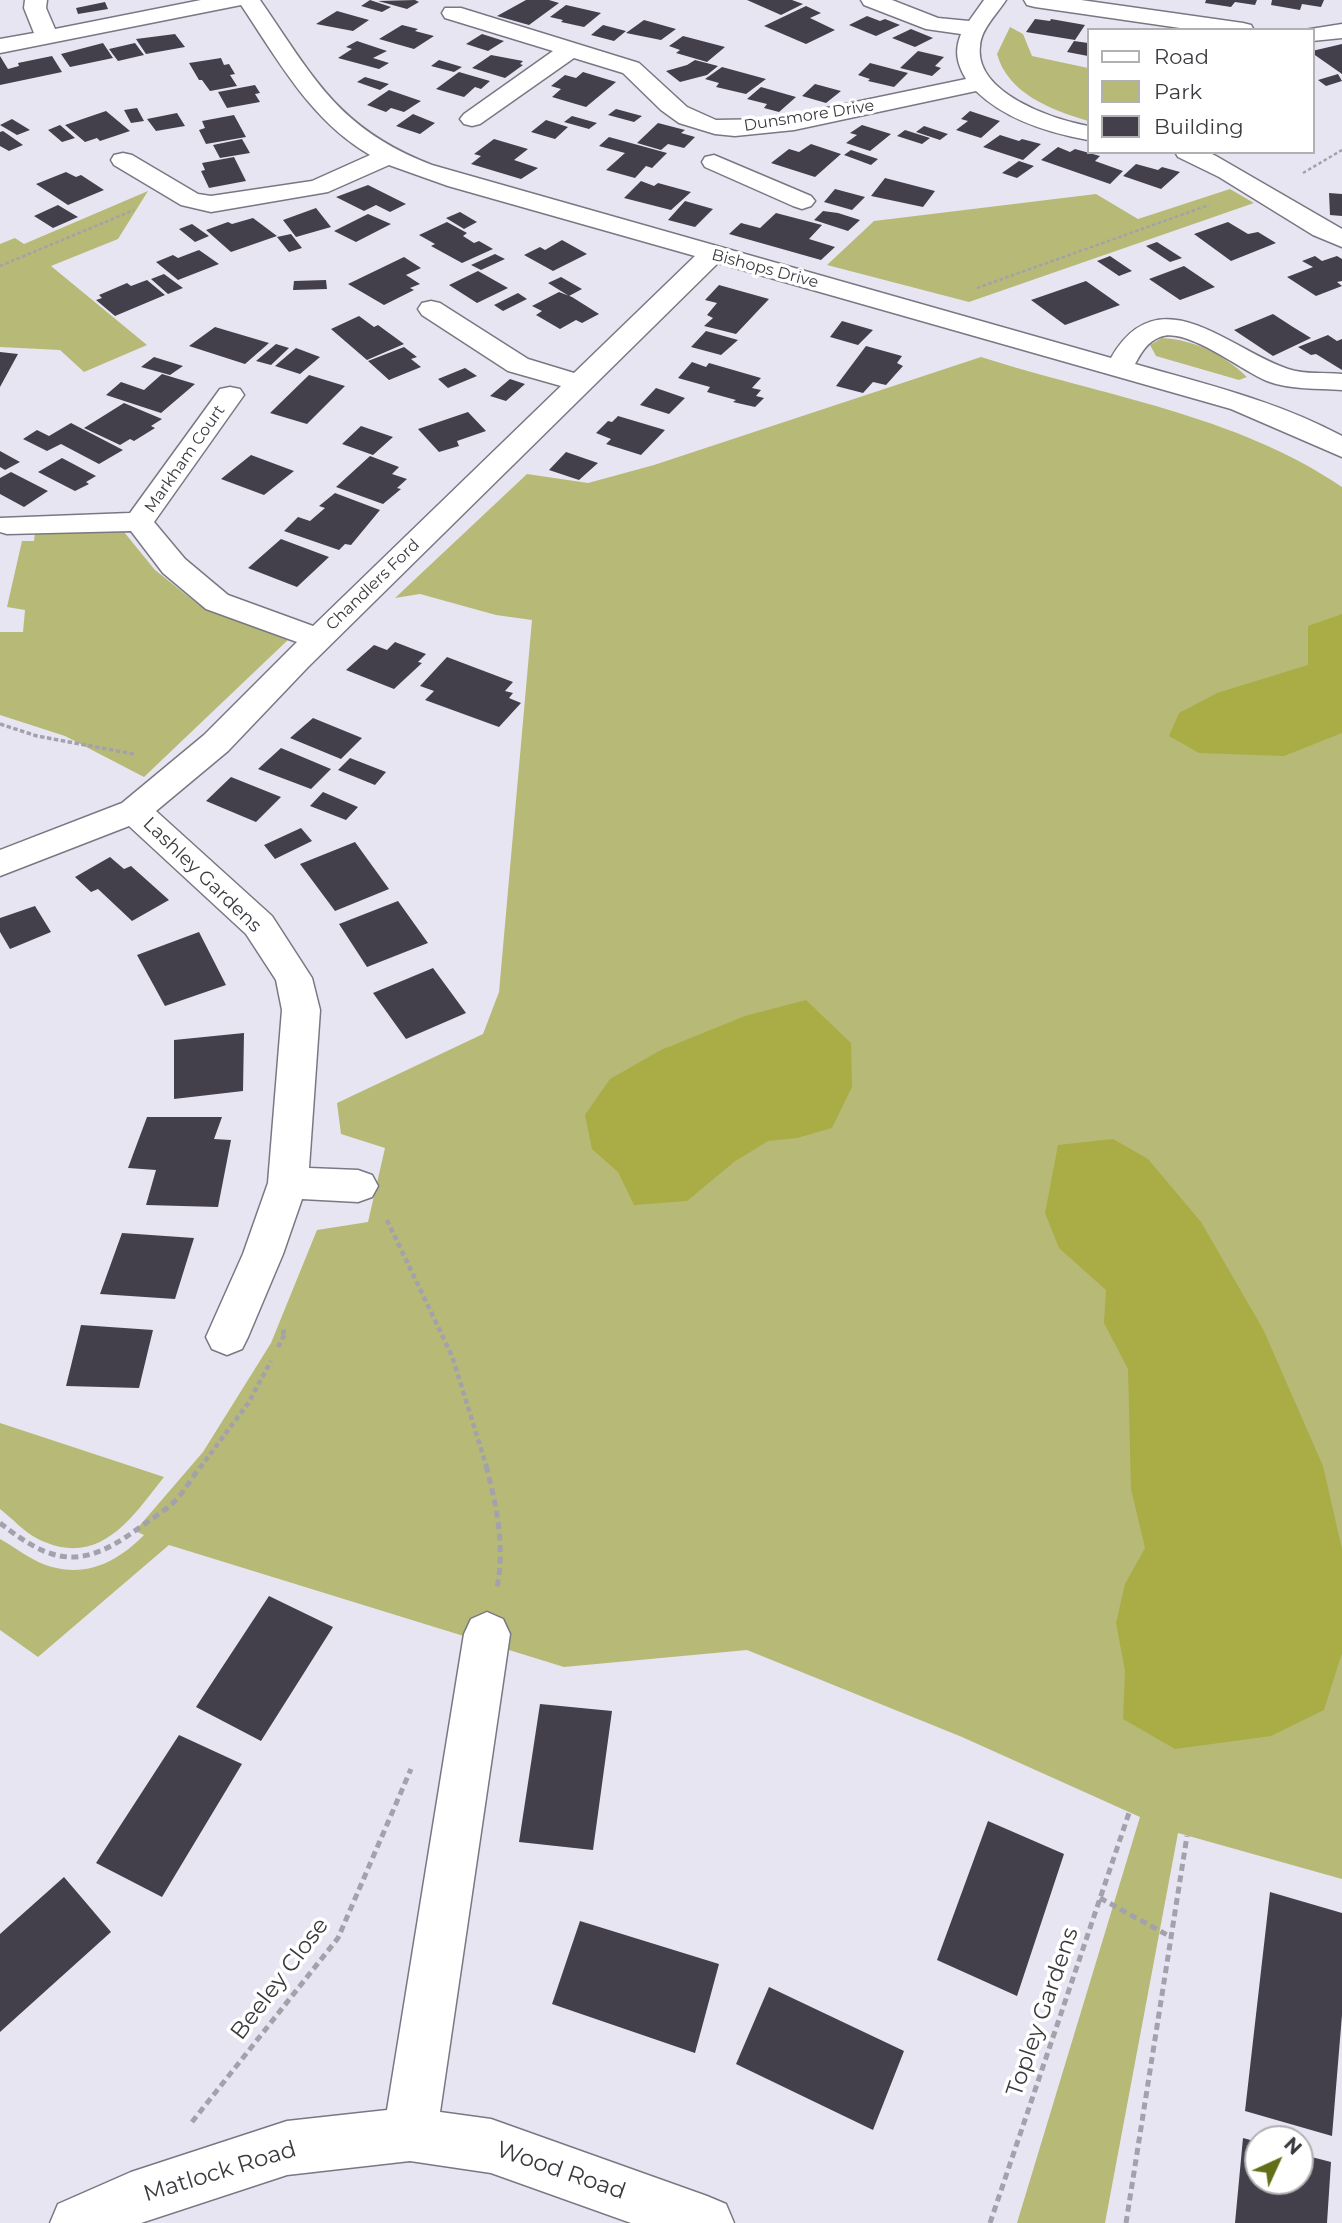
<!DOCTYPE html>
<style>
body{margin:0}
#map{position:relative;width:1342px;height:2223px;overflow:hidden;background:#e8e5f2;font-family:Montserrat,sans-serif}
canvas{display:block}
.legend{position:absolute;left:1087px;top:28px;width:228px;height:126px;box-sizing:border-box;background:#fff;border:2px solid #b1b0b2;margin:0;padding:9px 12px;list-style:none;font-size:21px;color:#3b3a3f}
.legend li{display:flex;align-items:center;gap:14px;height:35px}
.legend b{width:35px;border:2px solid #b1b0b2}
.north{position:absolute;left:1244px;top:2125px;width:70px;height:70px;box-sizing:border-box;background:#fff;border:2px solid #b1b0b2;border-radius:50%;rotate:45deg;font-size:19px;font-weight:700;line-height:28px;text-align:center;color:#3b3a3f}
.north::after{content:'';display:block;margin:auto;width:24px;height:32px;background:#636e17;clip-path:polygon(50% 0,100% 100%,50% 72%,0 100%)}
</style>
<div id="map">
<canvas width="1342" height="2223"></canvas>
<ul class="legend">
<li><b style="height:9px;background:#fff"></b>Road</li>
<li><b style="height:19px;background:#b7ba76"></b>Park</li>
<li><b style="height:19px;background:#43404b"></b>Building</li>
</ul>
<div class="north">N</div>
</div>
<script>
const ctx = document.querySelector('canvas').getContext('2d');
ctx.lineJoin = 'round';
function fillPath(path, color) {
  ctx.fillStyle = color;
  ctx.fill(path, 'evenodd');
}
function strokePath(path, color, width, dash) {
  ctx.strokeStyle = color;
  ctx.lineWidth = width;
  ctx.lineCap = dash ? 'butt' : 'round';
  ctx.setLineDash(dash || []);
  ctx.stroke(path);
}
function write(font, color, halo, rows, align = 'center') {
  ctx.font = font + ' Montserrat,sans-serif';
  ctx.lineWidth = 7;
  ctx.setLineDash([]);
  ctx.textBaseline = 'middle';
  ctx.strokeStyle = halo;
  ctx.fillStyle = color;
  for (const [text, x, y, turn = 0] of rows) {
    ctx.save();
    ctx.translate(x, y);
    ctx.rotate((+turn || 0) * Math.PI / 180);
    ctx.textAlign = isNaN(turn) ? turn : align;
    if (halo) ctx.strokeText(text, 0, 0);
    ctx.fillText(text, 0, 0);
    ctx.restore();
  }
}
fillPath(new Path2D(`
 M1010 27 1023 34 1032 56 1088 68V121C1052 110 1008 94 997 54Z
 M1230 189 1254 203 969 302 827 265 874 221 1096 194 1138 219Z
 M148 191 118 239 51 266 147 345 84 372 60 350 0 347V244L15 238 24 244Z
 M1162 338C1195 340 1223 354 1247 377L1239 380 1156 356 1150 345Z
 M981 357C1102 396 1235 414 1342 487V1879L1178 1833 1105 2223H1017L1140 1817 962 1737 747 1650 564 1667 169 1545 38 1657 0 1630V1539C16 1548 35 1563 52 1567 90 1577 119 1560 144 1535L135 1531 203 1452 271 1343 317 1230 368 1222 385 1148 341 1134 337 1103 483 1034 499 992 532 620 496 615 420 594 395 598 527 474 588 483 654 465Z
 M35 532H124L155 570 199 605 290 638 144 777 65 736 0 715V632H23L25 610 7 607 22 541H34Z
 M0 1423 164 1477C131 1519 99 1569 38 1539 25 1533 12 1518 0 1509Z`), '#b7ba76');
fillPath(new Path2D(`
 M1342 614V733L1284 756 1199 753 1169 736 1179 713 1217 693 1308 665V626Z
 M806 1000 851 1043 852 1087 832 1128 797 1138 768 1141 734 1162 687 1201 634 1205 618 1172 592 1149 585 1115 610 1079 661 1050 745 1016Z
 M1113 1139 1148 1159 1201 1222 1263 1329 1323 1466 1342 1549V1653L1324 1710 1271 1736 1175 1749 1123 1719 1125 1671 1116 1623 1125 1584 1145 1548 1131 1489 1128 1369 1104 1323 1106 1290 1059 1248 1045 1213 1058 1145Z`), '#aaac46');
fillPath(new Path2D(`
 M370 0 391 7 382 12 361 6Z
 M415 0 419 2 407 9 378 1Z
 M526 0H549L559 3 529 25 497 16Z
 M747 0H792L803 4 781 15Z
 M1206 0H1257L1255 5 1235 2 1231 7 1205 3Z
 M1272 0H1324L1321 7 1302 4 1300 10 1271 5Z
 M105 2 108 9 78 14 76 8Z
 M566 5 601 13 584 27 561 22 563 20 550 17Z
 M806 6 821 13 810 18 835 30 806 44 764 26Z
 M337 11 369 20 353 31 316 24Z
 M867 16 880 21 885 19 900 25 876 36 849 25Z
 M1035 19 1050 21 1051 19 1085 25 1075 40 1026 32Z
 M644 20 676 29 661 40 626 33Z
 M402 25 418 29 415 31 434 36 414 49 379 39Z
 M603 25 626 31 614 41 591 35Z
 M911 29 933 38 915 47 892 38Z
 M175 34 185 47 146 54 136 39Z
 M482 34 504 41 488 51 466 44Z
 M683 36 725 47 707 62 676 53 680 50 669 46Z
 M357 41 387 51 373 58 389 63 379 69 338 58 352 49 346 47Z
 M1074 41 1088 43V56L1067 52Z
 M103 43 113 58 70 67 61 54Z
 M135 43 144 55 118 61 109 49Z
 M1342 44V74L1312 53V51Z
 M918 51 944 57 935 66 941 68 932 76 900 68Z
 M491 55 523 61 520 64 523 65 505 78 472 68Z
 M0 56 8 69 19 66 18 63 52 56 62 72 0 85Z
 M221 58 224 65 229 64 235 74 230 75 237 86 210 91 202 80H199L189 63Z
 M439 60 462 67 454 72 431 66Z
 M695 60 718 66 707 75 680 82 666 71 687 65Z
 M870 63 908 73 894 87 868 81 870 79 858 75Z
 M722 67 766 79 746 94 716 87 719 83 705 79Z
 M459 72 490 81 481 89 475 87 464 97 436 89Z
 M583 72 616 82 586 107 552 97 561 89 551 86 565 75 576 78Z
 M1338 74 1342 81 1326 86 1318 80Z
 M365 77 389 84 380 90 357 82Z
 M815 84 841 91 826 103 802 96Z
 M255 85 260 93 255 94 260 102 227 108 218 92Z
 M761 87 796 97 779 112 764 108 767 104 747 99Z
 M389 90 421 101 404 112 391 108 386 112 367 105Z
 M137 108 144 121 131 123 124 110Z
 M616 109 642 116 634 122 608 115Z
 M106 111 130 131 100 141 97 138 85 142 65 125Z
 M970 111 1000 121 981 138 956 130 968 121 961 119Z
 M177 113 185 126 156 131 147 119Z
 M413 114 435 123 420 134 396 126Z
 M234 115 246 137 206 144 199 130 205 128 202 121Z
 M572 116 597 123 589 129 564 122Z
 M12 119 30 130 17 135 0 125Z
 M546 120 568 127 555 139 531 132Z
 M658 123 685 130 681 133 695 137 684 148 668 144 661 150 637 143Z
 M60 125 75 138 62 142 48 130Z
 M862 125 891 134 870 151 846 143 857 135 850 133Z
 M924 126 948 134 940 140 916 132Z
 M905 130 930 138 922 144 897 136Z
 M3 131 23 145 9 151 0 146V132Z
 M1000 135 1019 141 1022 139 1041 144 1023 160 983 147Z
 M609 137 667 153 652 168 646 166 635 178 606 170 625 153 599 146Z
 M242 139 250 153 220 158 213 145Z
 M494 139 528 149 514 160 538 168 521 179 471 164 481 156 474 154Z
 M811 144 841 154 815 177 771 163 789 149 799 152Z
 M1058 147 1070 152 1075 149 1100 156 1095 161 1123 171 1110 184 1041 160Z
 M851 150 878 159 871 165 844 155Z
 M234 157 246 181 209 188 201 171 205 170 202 163Z
 M1019 161 1034 166 1017 178 1002 173Z
 M1136 164 1158 170 1162 167 1180 172 1161 189 1123 176Z
 M66 172 76 177 81 175 104 190 68 205 36 184Z
 M885 178 935 191 923 207 871 196Z
 M641 181 654 186 658 183 691 192 671 210 624 198Z
 M368 185 406 204 390 212 376 205 364 211 336 197Z
 M835 189 865 197 852 210 824 202Z
 M1329 193 1342 194V216L1330 215Z
 M685 201 713 209 695 227 668 220Z
 M58 205 78 217 53 228 34 216Z
 M316 208 331 227 296 237 283 220Z
 M823 211 838 213 860 220 848 231 814 220Z
 M460 212 477 222 464 229 446 218Z
 M776 213 822 225 809 239 835 247 821 260 729 234 741 223 760 228Z
 M368 214 391 224 356 242 334 231Z
 M253 218 277 236 231 252 206 230 228 222 232 224Z
 M447 222 467 233 463 236 474 243 479 241 493 249 462 263 431 246 435 244 419 235Z
 M1228 222 1248 234 1258 232 1276 243 1231 261 1194 234Z
 M192 224 209 236 195 242 179 229Z
 M291 234 302 248 289 252 277 237Z
 M562 240 587 254 553 271 524 255 540 247 545 250Z
 M1157 242 1182 258 1170 262 1146 246Z
 M199 250 219 264 178 280 156 262 173 255 178 258Z
 M495 254 505 259 481 270 471 265Z
 M1110 256 1132 271 1119 276 1097 261Z
 M1315 256 1322 261 1337 256 1342 259V281L1337 282 1342 286 1316 296 1287 277 1313 267 1302 261Z
 M404 257 421 268 406 275 420 284 410 288 414 290 384 305 348 284Z
 M1184 266 1215 287 1180 300 1149 279Z
 M478 271 508 288 477 303 449 285Z
 M164 274 183 288 168 294 151 279Z
 M561 277 582 289 569 296 548 283Z
 M147 280 165 295 115 316 96 300 102 298 99 295 127 283 131 286Z
 M326 280 327 289 293 290 294 281Z
 M1086 281 1120 305 1065 325 1031 300Z
 M719 285 769 299 736 334 704 326 713 318 707 315 717 303 705 300Z
 M559 292 572 297 599 314 582 323 576 320 560 329 536 315 542 311 532 306Z
 M518 293 527 299 503 311 494 305Z
 M1273 314 1293 327 1311 338 1273 356 1234 330Z
 M359 316 374 327 378 325 404 344 367 360 331 329Z
 M842 321 873 330 858 345 830 337Z
 M215 327 269 343 245 364 189 346Z
 M706 331 738 340 721 355 691 347Z
 M1328 335 1337 341 1342 339V370L1316 354 1311 355 1298 347Z
 M276 344 289 348 271 365 256 361Z
 M866 346 902 356 897 363 903 366 886 385 873 382 863 393 836 386Z
 M404 347 417 357 411 359 421 367 389 380 368 361Z
 M296 348 320 357 300 374 275 366Z
 M0 352 18 354 0 387Z
 M154 357 183 366 170 375 141 367Z
 M692 362 706 367 709 363 761 378 752 388 761 390 756 396 764 398 755 407 733 402 736 400 707 392 710 387 678 378Z
 M465 368 477 376 448 388 438 379Z
 M162 374 195 384 161 413 106 395 121 382 144 390Z
 M309 375 345 386 307 424 270 413Z
 M510 379 525 384 506 401 490 396Z
 M656 388 685 398 669 414 640 405Z
 M124 403 162 419 151 426 155 428 134 441 130 439 120 445 84 428Z
 M468 412 486 431 457 441 459 446 439 452 418 429Z
 M618 416 665 430 641 455 606 444 611 439 596 433 608 421 612 422Z
 M71 423 123 450 99 464 61 444 47 451 23 439 37 430 49 436Z
 M361 426 393 437 373 455 342 444Z
 M0 451 20 462 5 470 0 467Z
 M566 452 598 463 579 480 549 470Z
 M251 455 294 471 264 495 221 479Z
 M370 456 399 467 392 474 407 479 397 488 401 489 383 504 336 487Z
 M62 458 96 476 86 482 89 484 75 491 38 472Z
 M11 472 48 491 24 507 0 494V478Z
 M335 493 380 510 351 545 345 544 339 550 284 531 298 517 310 521 325 508 319 506Z
 M281 539 329 557 297 587 248 568Z
 M395 642 426 654 418 662 422 663 394 689 346 670 374 645 387 650Z
 M447 657 513 682 505 691 513 693 509 698 521 703 499 727 425 700 434 691 420 686Z
 M313 718 362 738 341 759 290 738Z
 M281 748 331 769 311 789 258 769Z
 M350 758 386 772 375 785 338 770Z
 M231 777 281 797 256 822 206 801Z
 M323 792 358 807 346 820 310 806Z
 M301 828 312 841 275 859 264 845Z
 M355 842 389 889 335 911 300 864Z
 M110 857 124 869 131 866 169 900 132 921 98 889 91 892 75 877Z
 M398 901 428 943 367 967 339 924Z
 M35 906 51 932 10 949 0 932V918Z
 M199 932 226 985 165 1006 137 955Z
 M433 968 466 1013 406 1039 373 993Z
 M244 1033 243 1091 174 1099V1040Z
 M147 1117H222L214 1139 231 1140 218 1207 146 1205 156 1170 128 1168Z
 M122 1233 194 1238 175 1299 100 1294Z
 M81 1325 153 1330 139 1388 66 1386Z
 M269 1596 333 1627 261 1741 196 1707Z
 M540 1704 612 1711 593 1850 519 1842Z
 M179 1735 242 1764 162 1897 96 1863Z
 M988 1821 1064 1854 1017 1996 937 1960Z
 M64 1877 111 1932 0 2032V1934Z
 M1270 1892 1342 1913V2015L1332 2136 1245 2111Z
 M580 1921 719 1964 695 2053 552 2004Z
 M769 1987 904 2051 873 2130 736 2064Z
 M1243 2138 1258 2142V2181H1300V2154L1331 2162 1327 2223H1235Z`), '#43404b');
const minor = new Path2D(`
 M25 0H47L46 8 55 29 201 0H260C314 78 338 129 432 165L1111 358C1159 274 1230 350 1288 369 1305 375 1325 372 1342 374V390C1317 388 1291 390 1267 381 1242 371 1186 326 1160 337 1147 342 1141 353 1135 364 1205 384 1277 401 1342 436V457L1231 409 718 263 308 667 228 751 156 811 272 916 312 978 320 1010 309 1168 358 1170 372 1175 378 1186 372 1197 358 1202 302 1199 283 1254 248 1337 242 1349 227 1355 212 1349 206 1337 243 1254 268 1183 282 1010 276 980 246 934 129 826 0 876V850L122 803 204 735 297 642 206 609 163 573 131 531 7 534 0 532V518L130 513 220 389 230 387 240 389 244 395 154 522 185 559 228 595 313 626 561 386 508 371 422 315 418 309 422 303 431 301 440 303 528 359 574 373 695 256 448 186 389 165 328 192 211 212 181 205 114 165 111 160 114 155 123 153 132 155 198 194 211 196 312 181 370 155C311 121 278 60 241 5L0 53V39L34 33 24 8Z
 M861 0H892L938 18 969 21 984 0H1006C997 14 981 29 980 46 974 93 1052 119 1088 126V140C1049 133 1006 120 976 91L794 130 735 136 715 134 679 123 661 110 623 73 574 58 480 124 472 126 464 124 460 119 464 114 553 51 445 18 442 13 445 8H461L639 63 687 107 716 120 774 119 966 79C957 64 954 51 961 34L926 29 864 5Z
 M1024 0H1081L1243 23 1251 25 1254 30H1194L1035 7 1027 5Z
 M1342 24V38L1312 41V30H1304Z
 M1175 152H1208L1216 156 1342 229V247L1313 235 1219 177 1178 157Z
 M714 155 811 196 815 201 811 206 802 209 793 206 705 167 702 162 705 157Z
 M487 1612 503 1619 510 1634 440 2112 491 2119 707 2196 726 2204 734 2223H631L491 2173 410 2161 287 2175 141 2223H50L58 2204 131 2172 287 2121 387 2110 464 1634 471 1619Z`);
strokePath(minor, '#7a7783', 3);
strokePath(new Path2D(`
 M1303 173 1342 150
 M0 266 134 210
 M977 288 1209 205`), '#a3a1ab', 2.5, [3.5, 2.5]);
strokePath(new Path2D(`
 M0 724 37 736 134 754`), '#a3a1ab', 3.5, [4.5, 2.5]);
strokePath(new Path2D(`
 M387 1220 452 1356 487 1468
 M278 1347 286 1332H280
 M200 1468 249 1402 271 1361`), '#a3a1ab', 4.5, [5, 3.5]);
strokePath(new Path2D(`
 M486 1466C497 1506 505 1547 497 1588
 M0 1523C52 1564 81 1570 136 1530 148 1521 164 1512 175 1501 185 1491 192 1477 201 1466
 M1100 1898 1171 1937
 M192 2122 338 1938 411 1769
 M990 2223 1129 1813
 M1126 2223 1187 1836`), '#a3a1ab', 5, [7, 4.5]);
fillPath(minor, '#fff');
write('16px', '#3b3a3f', '#fff', [
 ["Dunsmore Drive",809,116,-9],
 ["Bishops Drive",765,269,15],
 ["Markham Court",185,459,-55],
 ["Chandlers Ford",373,585,-44]
]);
write('19px', '#3b3a3f', '#fff', [
 ["Lashley Gardens",202,875,44]
]);
write('23px', '#3b3a3f', '#fff', [
 ["Beeley Close",280,1979,-53],
 ["Topley Gardens",1043,2012,-71],
 ["Wood Road",561,2171,19],
 ["Matlock Road",220,2172,-17]
]);
</script>
